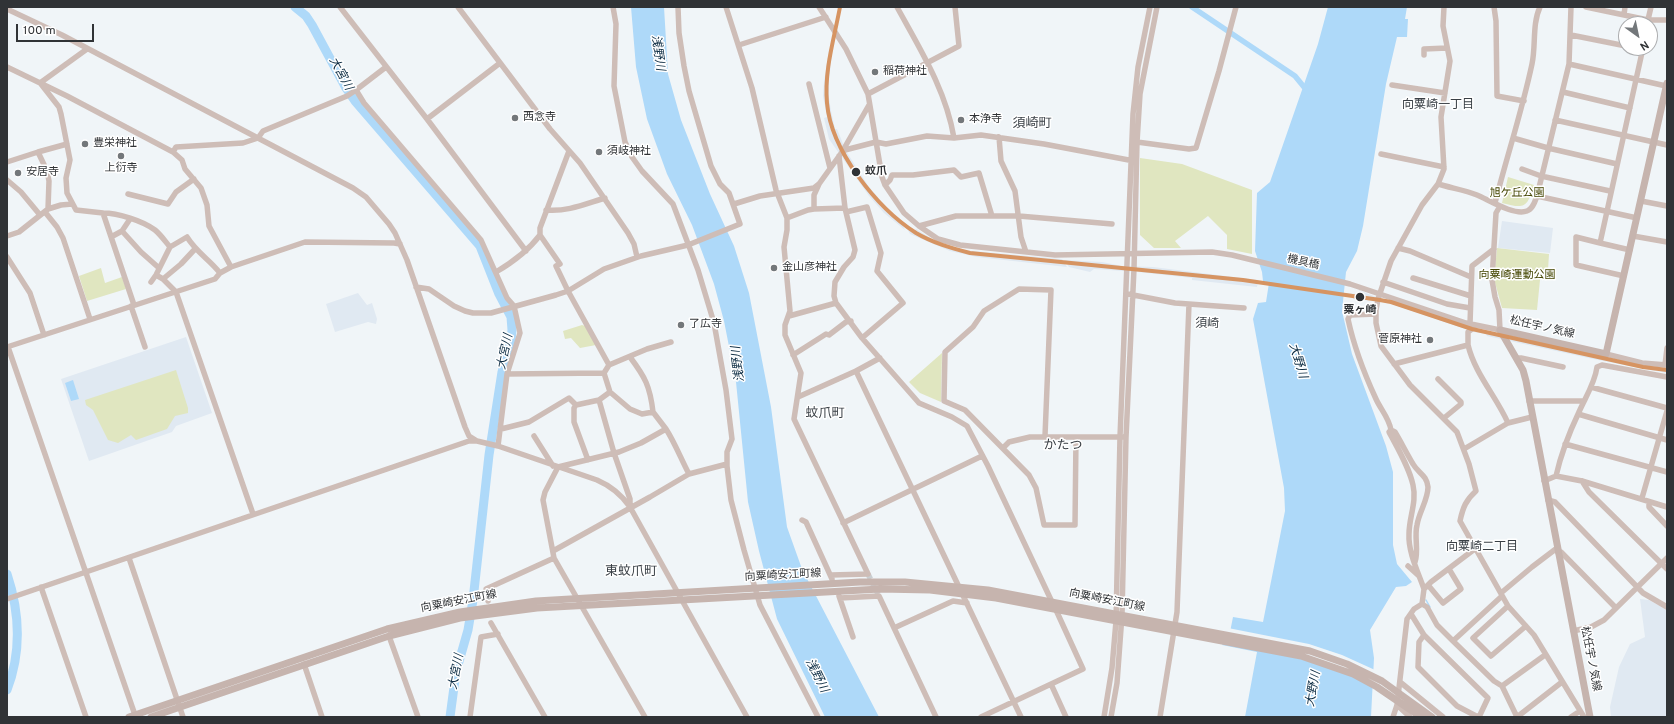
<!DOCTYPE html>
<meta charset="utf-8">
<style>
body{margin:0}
#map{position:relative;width:1674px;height:724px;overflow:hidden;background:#f0f5f8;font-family:Overpass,sans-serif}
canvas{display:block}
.frame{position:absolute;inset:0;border:8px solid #303336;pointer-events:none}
.north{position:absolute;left:1618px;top:16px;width:40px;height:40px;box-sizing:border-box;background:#fff;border:1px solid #acadaf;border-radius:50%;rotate:147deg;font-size:11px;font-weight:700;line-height:16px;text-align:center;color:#303336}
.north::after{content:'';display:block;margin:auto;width:14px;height:18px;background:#73777a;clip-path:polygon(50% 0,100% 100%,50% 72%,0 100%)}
.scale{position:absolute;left:16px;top:24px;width:78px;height:18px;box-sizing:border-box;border:2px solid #303336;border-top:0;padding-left:5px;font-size:12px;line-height:14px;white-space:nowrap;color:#303336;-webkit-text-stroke:3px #fff;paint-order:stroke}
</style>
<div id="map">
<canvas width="1674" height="724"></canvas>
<div class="frame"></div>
<div class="north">N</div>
<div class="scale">100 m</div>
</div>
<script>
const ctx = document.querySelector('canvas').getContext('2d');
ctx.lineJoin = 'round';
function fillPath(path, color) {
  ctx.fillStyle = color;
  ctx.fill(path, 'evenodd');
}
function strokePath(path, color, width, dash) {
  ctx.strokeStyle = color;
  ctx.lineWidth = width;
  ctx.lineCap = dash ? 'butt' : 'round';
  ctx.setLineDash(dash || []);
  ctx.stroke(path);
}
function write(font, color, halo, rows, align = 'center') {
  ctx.font = font + ' Overpass,"Noto Sans JP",sans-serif';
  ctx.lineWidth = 3;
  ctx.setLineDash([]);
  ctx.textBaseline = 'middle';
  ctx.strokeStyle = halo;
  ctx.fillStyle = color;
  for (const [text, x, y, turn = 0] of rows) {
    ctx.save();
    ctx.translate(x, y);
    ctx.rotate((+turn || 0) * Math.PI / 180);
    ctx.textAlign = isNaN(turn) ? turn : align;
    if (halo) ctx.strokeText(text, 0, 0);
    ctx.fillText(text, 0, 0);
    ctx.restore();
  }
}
fillPath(new Path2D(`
 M829 49 832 53 829 80V98L831 111 835 129H837L846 151 869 187 888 209 900 220 905 230 884 213 869 196 829 139 824 118 827 117 823 96 824 82Z
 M1502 221 1553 228 1550 253 1498 248Z
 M905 225 914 231 916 229 934 240 961 250 1062 259 1067 267 977 257 950 251 910 234Z
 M1064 260 1102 262 1122 266 1153 267 1258 280 1259 282 1344 295 1258 283 1257 287 1192 280V278L1138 272 1094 269 1090 272 1069 267Z
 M1359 290 1376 297 1473 328 1639 364 1667 367V373L1593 359 1487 336 1486 334 1474 332 1392 304 1376 300 1353 299V296L1345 295V293L1358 294Z
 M358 293 367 305 372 303 377 319 376 324 368 322 335 332 326 304Z
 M186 337 212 413 176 426 172 432 89 461 61 379Z
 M1640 599 1649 600 1667 610V717H1611L1610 707 1619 667 1630 644 1645 637Z`), '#e0e9f2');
fillPath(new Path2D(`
 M1140 158 1182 164 1252 190V254L1227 249V235L1208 216 1175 241 1181 248H1154L1140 235Z
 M1508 177 1534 185C1527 208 1525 209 1502 203Z
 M1497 248 1549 254 1548 270H1541L1537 310 1502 308 1494 279Z
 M101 268 105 283 122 277 126 289 87 301 79 276Z
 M582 325 585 326 596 345 580 348 571 338 565 339 563 331Z
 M942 353 941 402 920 393 909 382Z
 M176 370 188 408V413L175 416 167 429 136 440 131 435 118 443 108 440 93 410 86 405 85 400Z`), '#e0e6c0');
fillPath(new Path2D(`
 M631 7H664L668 74 681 120 710 194 734 246 749 293 771 407 787 527 802 569 879 717H825L777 619 759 551 748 502 736 382 724 321 714 284 692 225 667 174 647 119 636 67Z
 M1328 7H1407L1405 19H1408L1407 37H1397L1386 84 1363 226 1357 251 1346 272 1342 311 1352 354 1386 446 1393 472V545L1397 564 1412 582 1406 586 1396 587 1370 630 1374 658 1371 717H1245L1257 652 1222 645 1230 632 1233 617 1263 622 1285 511 1284 488 1253 319 1258 303 1266 302 1269 283 1263 281 1262 272 1255 251 1257 193 1270 182 1318 44Z
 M73 380 79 399 71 401 65 383Z`), '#aed9f9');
fillPath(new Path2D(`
 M1228 628 1309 644 1342 655 1375 670V689L1356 678 1306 660 1221 643Z`), '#f0f5f8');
strokePath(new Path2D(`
 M1426 600 1430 607`), '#aed9f9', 1.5);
strokePath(new Path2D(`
 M1192 7 1295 76 1304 87`), '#aed9f9', 5.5);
strokePath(new Path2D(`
 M295 7 306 16 312 25 346 88 355 101 480 246 499 294 511 317 512 330 511 341 502 372 489 455 473 600 468 630 456 672 450 717
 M7 574C20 613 22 651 7 690`), '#aed9f9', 9);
strokePath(new Path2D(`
 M868 574 879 596`), '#caced1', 5.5, [5.5, 3]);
strokePath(new Path2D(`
 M340 7 427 119
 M458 7 550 129 580 163 628 233 634 244 637 257
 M613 7 616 24 614 86 625 142 632 157 642 171 673 204 698 270 714 323 726 390 732 439 727 452V466L731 500 744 550 760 605 818 717
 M726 7 752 88 776 190 787 218V230L784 247 790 311 785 325V335L801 373 794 419 868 574 831 575
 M819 7 846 49 868 94 882 177 885 185 904 213 919 226 938 239 960 245 1055 255 1212 252 1232 255 1350 284 1466 323 1500 330 1499 310 1495 297 1492 280 1496 213 1500 206
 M897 7C920 49 946 90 954 138
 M1444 7 1443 26 1450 61 1441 117 1444 169 1438 184 1422 205 1391 261 1378 299 1376 310V323L1381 346 1410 385 1457 432 1469 464 1476 491C1466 500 1463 507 1460 521L1508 606 1534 635 1584 717
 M1494 7 1496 21 1497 96 1524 101
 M1586 7 1648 20H1667
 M7 9 62 35 353 188 366 197 389 224 395 233 407 260 465 427 469 436 477 441
 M1624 15 1625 7
 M1647 24 1651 7
 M1571 35 1626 46
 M739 45 826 17
 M1636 48 1642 49
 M1424 55V49L1447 48
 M500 63 427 119 526 251
 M1569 64 1666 86
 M7 67 67 96 173 152 182 160 185 169 201 188 207 205 209 226 231 267
 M40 83 87 49
 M41 84 59 107 61 114 70 160 66 178 67 193 76 210 103 213 134 305
 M809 84 830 168
 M1392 85 1445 93
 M356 90 386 67
 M1563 92 1630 108
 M868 94 959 46 955 7
 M869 105 842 152 819 184 814 195V209L845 208 855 250 853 257 844 267 835 282 834 296 836 303 862 338 919 403 952 417 967 426 988 466 1052 602
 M1555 120 1667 145
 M999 137 1001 161 1015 191 1021 237 1026 252
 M1513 138 1548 148 1617 164
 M1137 142 1189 149 1196 148 1219 71 1236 7
 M569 151 540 228V235L560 264 556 266 568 291 609 365
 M173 152 176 147 243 143 258 138 263 131 347 96 356 90 364 103 481 240 507 298 514 306 520 333 507 374 498 446
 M842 152 845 150 876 142 886 144 927 136 954 138 981 135 1044 144 1134 161
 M1381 154 1444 167
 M839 156 845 208
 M7 162 38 152
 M1522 169 1541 176 1610 191
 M7 180 21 192 40 215
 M1438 184C1451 188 1465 190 1477 195 1489 200 1514 216 1527 211 1533 209 1535 201 1537 196L1637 218
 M885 185 890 180 892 175H913L954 170 961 177 979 173 992 216
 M128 194 168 204 176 192 194 179
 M1537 196 1569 64 1571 7
 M1641 201 1667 206
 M1495 203C1507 156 1522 111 1532 64 1536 46 1532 24 1540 7
 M734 204 760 196 814 188 819 184
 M48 209 49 181 47 171 38 152 67 144
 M546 210C567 212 585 204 605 198
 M45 212 57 227 63 238 90 319
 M846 212 867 207 881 253 877 271 903 303 862 338
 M103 213C118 213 143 221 155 230 160 234 165 241 170 247L187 237C197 253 209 259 220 273
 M787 218 808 210 814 209
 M919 226 956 216H1019L1112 224
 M122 231 141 252 159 268
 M7 236 19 232 48 209 61 205 72 204
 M1633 236 1667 242
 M111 237 122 231 130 219
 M1600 243 1576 237V265L1624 276
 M1398 248 1410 251 1471 277
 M1630 250 1600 243 1643 48
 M7 257 30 293 44 335
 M496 272C513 262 528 251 540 235
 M156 275 163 279 176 292 253 514
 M1413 278 1471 296
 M163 279 181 264 195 249
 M151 282 156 275 170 247
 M1383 282 1447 304 1470 308
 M416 287 429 289 454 306 465 311 473 313H491L556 295 568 291 604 269 641 256 688 245 740 224 729 193 720 184 711 166 689 91 684 66 679 33 678 7
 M1128 294 1175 303 1189 304 1177 612 1160 717
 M1189 304 1244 308
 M131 306 145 347
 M1376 314 1350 315 1348 319C1354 347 1364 373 1376 399 1381 410 1389 418 1391 430L1389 432C1398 449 1409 467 1413 485 1417 502 1409 517 1409 534 1408 552 1418 572 1424 589
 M789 316 836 303
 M1468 345V332L1472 329 1470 324 1472 266 1494 249
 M7 347 215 279 220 273 231 267 305 242 394 243 400 244
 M8 347 135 715
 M1606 354 1642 363 1667 365
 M793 355 826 334 829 335 846 322 851 321
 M630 357C645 377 650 386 653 412
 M880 358 856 371 1021 717
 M1516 358H1521L1563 367
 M1394 364 1468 345C1475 374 1496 396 1508 423
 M1665 365 1667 348
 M604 373 610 392 630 409 642 414 653 412 666 429
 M604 373 609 365 647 349 671 342
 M507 374 604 373
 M1438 379 1461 402V404L1444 418
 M1591 387 1667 408
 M798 397 856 371
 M599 400 614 453 630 499V507
 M1529 401H1584
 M576 405 574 408V422L588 460
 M1578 414 1667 440
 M501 429 529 422 569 398 576 405 599 400 610 392
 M1391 430 1395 432C1401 442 1407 454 1413 464 1418 473 1427 475 1428 487 1428 500 1419 512 1417 525 1414 537 1419 551 1415 562
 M534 436 553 466
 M1045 436 1051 290 1019 289 984 311 973 327 945 352 944 401 965 410 1029 475 1036 488 1044 525H1075L1076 437
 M1565 444 1667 472
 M1003 448 1009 442 1030 437H1122
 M1464 449 1508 423 1532 417
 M1556 476 1582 481 1667 507
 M1544 481 1556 476C1561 454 1569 433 1579 412 1585 398 1595 383 1597 367L1602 365 1667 377
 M1582 481 1589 492 1667 569
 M1642 498 1667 411
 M1548 500 1555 502 1643 593 1667 607
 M1649 502V507L1667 526
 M802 520 806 522 832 579
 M843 523 982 456
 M553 551 650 497 689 474 727 464
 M1558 553 1561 552 1616 608
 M129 558 183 717
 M1408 566 1419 576
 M1428 585 1443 603 1461 589 1449 569
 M41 587 86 717
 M1501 593 1532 567 1557 548
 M839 596 853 637
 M840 598 879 596 936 717
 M7 599 469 441H477L498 446 597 480C611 486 621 494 630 507L747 717
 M488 601 486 589 554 558
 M1422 604 1427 607 1437 625 1453 641
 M1508 606 1473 638 1491 656 1526 626
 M1411 614 1424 635 1488 698 1479 717
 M491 623 545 717
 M894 628 953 601 967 603
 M1573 631 1591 627 1604 620 1667 558
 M1424 635 1419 642 1418 667 1457 706 1478 717
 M389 636 418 717
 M304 664 322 717
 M1400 682 1443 717
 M1051 684 1066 717
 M1502 686 1494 681 1453 641 1502 596
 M1397 705 1410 717
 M470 717 481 637 498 634
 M645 717 554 558 543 500 545 492 558 467 619 452 641 443 666 429C675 443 681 459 689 474
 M981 717 1083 669 1056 610
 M1104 717 1112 668 1116 621 1120 437 1133 114 1138 67 1150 7
 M1111 717 1117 683 1122 615 1126 437 1134 269 1137 142 1140 94 1157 7
 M1393 717 1397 705 1407 619 1414 609 1422 604 1424 589 1431 582 1476 548
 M1517 717 1502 686 1545 655
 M1517 717 1562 682
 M1571 717 1580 711`), '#cebdb7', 5.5);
strokePath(new Path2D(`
 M1500 330 1523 370 1526 381 1590 717
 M1500 330 1606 354 1667 83
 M129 717 387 629 460 612 536 601 860 582H905L988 590 1310 651 1347 664 1382 681 1432 717
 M151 717 389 636 460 618 537 608 880 589 930 590 996 598 1301 656 1353 674 1377 687 1421 717`), '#c6b4ae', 7);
strokePath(new Path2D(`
 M840 7C834 39 824 71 827 103 831 151 877 208 916 233 933 243 951 248 970 253L1243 280 1380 300 1391 302 1472 329 1643 367 1667 370`), '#d69462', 4);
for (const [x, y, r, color] of [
 [875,72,4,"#73777a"],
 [515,118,4,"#73777a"],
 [961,120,4,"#73777a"],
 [85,144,4,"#73777a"],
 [599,152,4,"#73777a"],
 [121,156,4,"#73777a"],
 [856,172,5,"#303336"],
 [18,173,4,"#73777a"],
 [774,268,4,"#73777a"],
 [1360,297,5,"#303336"],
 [681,325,4,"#73777a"],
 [1430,340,4,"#73777a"]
]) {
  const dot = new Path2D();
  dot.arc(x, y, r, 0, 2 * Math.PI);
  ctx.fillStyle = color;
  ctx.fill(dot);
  strokePath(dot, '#fff', 1.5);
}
write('11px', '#303336', '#fff', [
 ["稲荷神社",883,72],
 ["西念寺",523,118],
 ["本浄寺",969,120],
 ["豊栄神社",93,144],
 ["須岐神社",607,152],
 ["上衍寺",121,169,"center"],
 ["安居寺",26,173],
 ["金山彦神社",782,268],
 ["了広寺",689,325],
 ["菅原神社",1422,340,"right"]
], 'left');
write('bold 11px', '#303336', '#fff', [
 ["蚊爪",865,172],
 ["粟ヶ崎",1360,311,"center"]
], 'left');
write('11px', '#434500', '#fff', [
 ["旭ケ丘公園",1517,194],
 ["向粟崎運動公園",1517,276]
]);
write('11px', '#303336', '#fff', [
 ["機具橋",1303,263,13],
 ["松任宇ノ気線",1542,328,13],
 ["向粟崎安江町線",783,576,-3],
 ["向粟崎安江町線",1107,601,11],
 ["向粟崎安江町線",459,602,-11],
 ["松任宇ノ気線",1590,659,79]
]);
write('italic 12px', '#0d2d44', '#fff', [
 ["浅野川",657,53,82],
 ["大宮川",340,74,61],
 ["大宮川",506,352,-78],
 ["大野川",1297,361,73],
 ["浅野川",739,364,-97],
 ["大宮川",457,672,-79],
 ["浅野川",816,676,63],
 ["大野川",1314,689,-80]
]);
write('12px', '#393f45', '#fff', [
 ["向粟崎一丁目",1438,106],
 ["須崎",1207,325],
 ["向粟崎二丁目",1482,548]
]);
write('13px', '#393f45', '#fff', [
 ["須崎町",1032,124],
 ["蚊爪町",825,414],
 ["かたつ",1063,446],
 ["東蚊爪町",631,572]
]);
</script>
